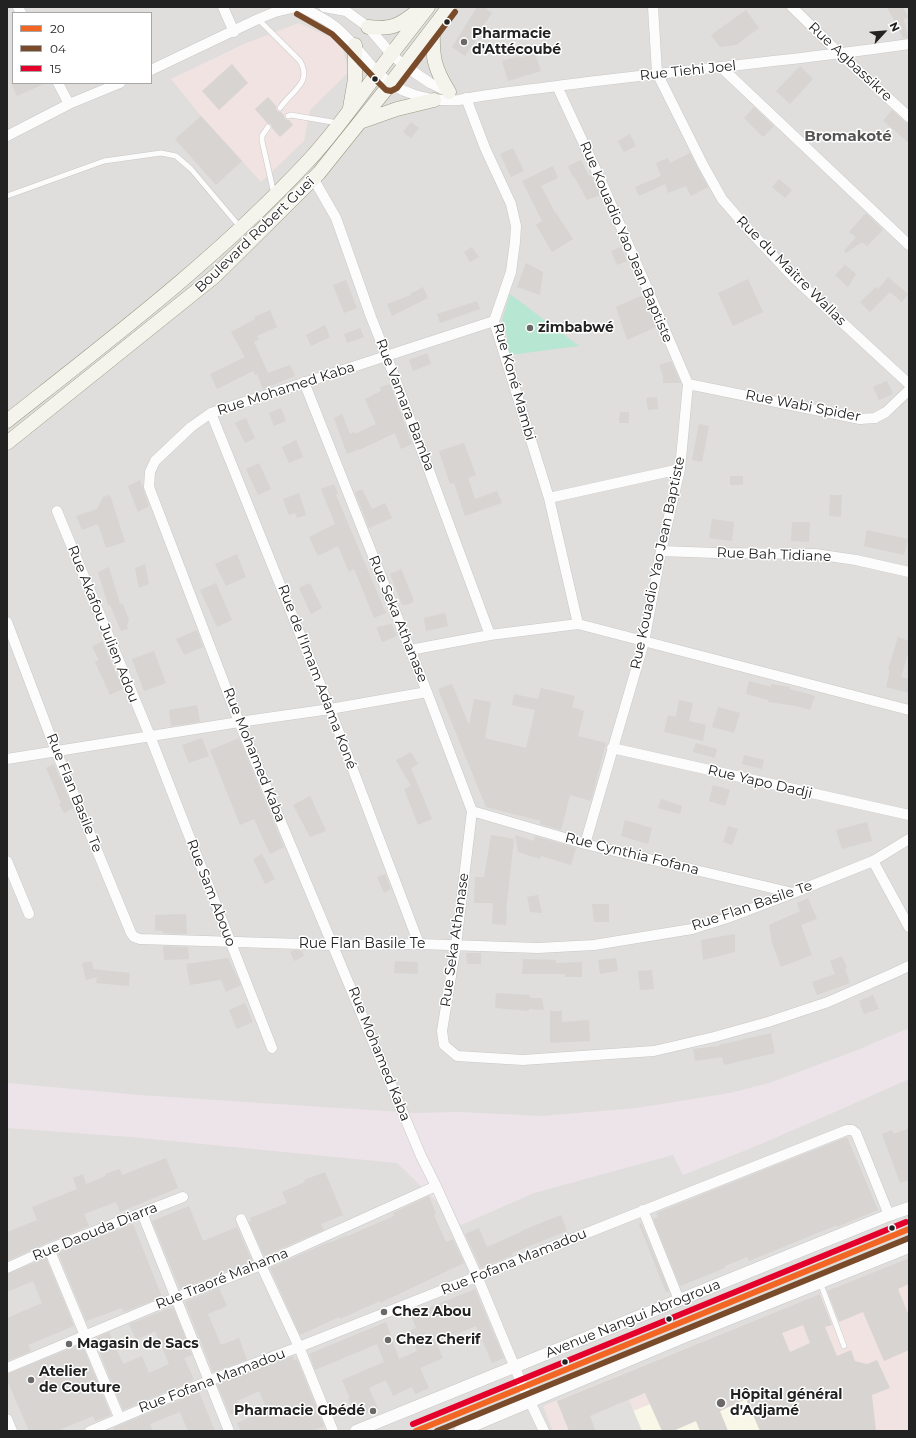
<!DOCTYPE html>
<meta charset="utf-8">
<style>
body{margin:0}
#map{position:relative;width:916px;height:1438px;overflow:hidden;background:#f0eeeb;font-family:Montserrat,sans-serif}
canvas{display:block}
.frame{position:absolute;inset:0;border:8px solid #222;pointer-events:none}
.legend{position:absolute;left:12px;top:12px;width:140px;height:72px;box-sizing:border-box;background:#fff;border:1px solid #a7a7a7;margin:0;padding:5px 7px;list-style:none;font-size:12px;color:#222}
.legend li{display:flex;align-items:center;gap:8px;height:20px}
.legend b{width:20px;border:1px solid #a7a7a7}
.north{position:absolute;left:864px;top:12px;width:40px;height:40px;-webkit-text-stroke:3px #fff;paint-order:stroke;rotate:64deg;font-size:11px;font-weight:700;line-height:16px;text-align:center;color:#222}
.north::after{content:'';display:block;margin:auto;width:14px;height:18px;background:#222;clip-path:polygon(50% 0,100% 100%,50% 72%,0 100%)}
</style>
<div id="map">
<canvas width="916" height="1438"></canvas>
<div class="frame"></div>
<ul class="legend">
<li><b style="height:5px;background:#f26522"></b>20</li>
<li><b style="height:5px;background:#7a4b2a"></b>04</li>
<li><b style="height:5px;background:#e4002b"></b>15</li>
</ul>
<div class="north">N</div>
</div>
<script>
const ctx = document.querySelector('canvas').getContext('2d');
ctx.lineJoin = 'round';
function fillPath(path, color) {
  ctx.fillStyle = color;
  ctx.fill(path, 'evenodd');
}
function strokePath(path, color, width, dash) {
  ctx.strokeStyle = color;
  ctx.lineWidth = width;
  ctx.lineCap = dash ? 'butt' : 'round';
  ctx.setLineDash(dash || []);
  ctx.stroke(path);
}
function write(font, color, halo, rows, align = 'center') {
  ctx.font = font + ' Montserrat,sans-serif';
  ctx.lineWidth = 3;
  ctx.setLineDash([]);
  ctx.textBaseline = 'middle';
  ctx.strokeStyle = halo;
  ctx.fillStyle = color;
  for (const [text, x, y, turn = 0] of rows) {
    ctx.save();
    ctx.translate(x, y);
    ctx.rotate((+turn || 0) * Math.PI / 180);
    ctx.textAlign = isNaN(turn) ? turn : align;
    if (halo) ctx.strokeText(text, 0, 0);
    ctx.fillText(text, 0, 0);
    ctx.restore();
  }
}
fillPath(new Path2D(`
 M7 7H909V1431H7ZM13 13H151V83H13Z`), '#dfdedc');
fillPath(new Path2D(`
 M299 23 341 42 349 72 310 110 304 141 261 182 201 116 171 79 246 43Z
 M909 1258V1431H553L543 1406Z`), '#f1e3e1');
fillPath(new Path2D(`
 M909 1028V1079L853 1104 754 1147 683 1175 673 1155 534 1193 461 1225 397 1163 131 1137 7 1128V1083L139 1095 416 1113 458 1112 542 1116 637 1108 730 1093 769 1083 855 1051Z`), '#ede4e9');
fillPath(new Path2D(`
 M770 1355 801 1431H590L589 1429Z`), '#f8f7e8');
fillPath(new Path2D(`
 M510 294 579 346 510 355H505L507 336 502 320Z`), '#b7e6d2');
fillPath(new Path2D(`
 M629 1400 642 1431H596L590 1416Z`), '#e0dfde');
fillPath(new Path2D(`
 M477 7H484L492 13 476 36 478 37 465 56 452 47Z
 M887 7H903L908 17 904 19 908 38H903Z
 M746 10 759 28 736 45 720 47 711 35Z
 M535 53 541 71 508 81 502 61 519 56V58Z
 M232 64 248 83 219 110 202 91Z
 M800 66 813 79 790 104 776 91Z
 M11 83H46L17 96Z
 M268 97 276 106 277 111 281 112 284 115 285 119 289 120 293 125 280 137 272 128 271 124 267 123 255 109Z
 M754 107 774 126 763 137 744 118Z
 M892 110 905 122 909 124V143L883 121Z
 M201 116 242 161 216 185 175 139Z
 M411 122 419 128 411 138 403 132Z
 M630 134 636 146 624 152 618 141Z
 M513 148 524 171 511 177 500 154Z
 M690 153 708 187 691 196 686 186 668 193 665 184 639 196 635 187 661 176 656 163 668 158 670 163Z
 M581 160 589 176 591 175 600 195 587 200 574 176 573 177 568 166Z
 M553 166 558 178 541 186 555 213H556L573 239 552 252 536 225 542 221 522 181Z
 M779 179 792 190 785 198 772 187Z
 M866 213 883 230 867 246 862 242 846 253 844 251 856 237 849 232Z
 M472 247 479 257 470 262 464 252Z
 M621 247 627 261 617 265 611 251Z
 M526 263 543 272 540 295 517 287Z
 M845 265 856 274 848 287 835 275Z
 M888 277 908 294 902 302 890 292 870 312 860 302 876 287 878 289Z
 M748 279 763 312 733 326 718 293Z
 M346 280 357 308 344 313 333 285Z
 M423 287 428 298 392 316 387 304 411 295 410 294Z
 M643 295 656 327 627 340 616 307Z
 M477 301 480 309 440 323 437 314Z
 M270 310 277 327 257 336 259 339 254 342 268 373 290 365 295 376 263 389 257 374 255 375 253 371 217 389 210 374 245 357 231 332 255 319 254 317Z
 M325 325 330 337 311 346 306 335Z
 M360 328 364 337 347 343 344 334Z
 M427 353 431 364 413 371 409 360Z
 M671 361 681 383H663V376L659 365Z
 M887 381 893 394 879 400 873 387Z
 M390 384 412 444 401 449 395 433 359 450V449L347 454 334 418 342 414 350 434 354 432 355 434 376 424 365 399 381 391 380 387Z
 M657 397 658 409 648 410 646 398Z
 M281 408 286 421 274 426 269 413Z
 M620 412H629V423H619Z
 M246 418 255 438 245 443 235 423Z
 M699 424 709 426 702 462 692 460Z
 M296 440 303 457 289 463 282 447Z
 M464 443 476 475 468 478 475 499 497 491 502 503 465 516 454 483 450 484 439 451Z
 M259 463 271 489 258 495 246 469Z
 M730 476H743V485H730Z
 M140 480 149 506 138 512 128 486Z
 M334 484 338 494 336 495 386 613 374 618 354 569 349 572 338 546 318 556 309 537 335 524 321 489Z
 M362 489 372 509 385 503 392 518 369 528 355 492Z
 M299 493 306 515 297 518 295 513 289 515 283 499Z
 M110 495 125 542 106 548 98 524 82 530 76 516 97 509 103 497Z
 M830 495H842L841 517 829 516Z
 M712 519 734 522 732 541 709 538Z
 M792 522H810L809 542 791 541Z
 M867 530 908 539 904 555 864 546Z
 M237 554 246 577 226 586 215 564Z
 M145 564 149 584 139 588 135 568Z
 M109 567 120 604 122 603 129 619 127 625 128 629 121 631 110 605H108L98 572Z
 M401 569 413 598V602L406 605H402L390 574Z
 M216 583 232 620 217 627 200 590Z
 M310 583 322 608 311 614 299 588Z
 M445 613 448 626 426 631 424 618Z
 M392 624 397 636 382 642 377 629V627Z
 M197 630 203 647 184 655 176 639Z
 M898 637 909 641V650L901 677 909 679V693L886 687 890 670H888Z
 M102 641 123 689 110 695 95 662 99 660 92 647Z
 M154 651 166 683 144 691 132 659Z
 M749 681 771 687V684L790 687V689L815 696 810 710 796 706 768 702V700L746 694Z
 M452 684 469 725 474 699 491 702 485 738 526 748 535 710 512 705 514 694 538 699 541 688 575 696 572 707 584 711 578 736 606 743 591 801 570 795 561 830 540 824 541 821 486 807 438 689Z
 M679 700 693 703 689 721 706 725 703 741 664 732 668 715 676 717Z
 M197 705 200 722 171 726 169 710Z
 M718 707 740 713 734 733 712 727Z
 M202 738 209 756 189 763 182 745Z
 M239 738 284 847 270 854 254 819 240 825 210 750Z
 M696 743 717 749 715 758 693 752Z
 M411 752 418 764 411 768 432 819 418 825 404 789 411 786 396 760Z
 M744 755 764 760 762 769 742 764Z
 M54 764 73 808 64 813 59 804 61 803 46 768Z
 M713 785 730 790 725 806 709 801Z
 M310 796 326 831 310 837 293 805Z
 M661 799 682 806 680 814 658 808Z
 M625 820 652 828 648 844 621 836Z
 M867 822 872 841 842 849 836 830Z
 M728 826 738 829 732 845 723 842Z
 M491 835 514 839 506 911 507 912 506 925 492 924 493 903H474L475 877H484Z
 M515 835 534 841 535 836 576 848 571 865 541 856 540 859 518 852Z
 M262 854 275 879 265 884 253 859Z
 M385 874 391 889 384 893 377 877Z
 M538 895 542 913 530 912 527 897Z
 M808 898 817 919 801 925 812 955 781 967 772 943 769 925 800 911 797 903Z
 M592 904H609V922H594Z
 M186 914 187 934 163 933V931H155V915Z
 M735 934V952L703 960 701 940Z
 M163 946 188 947 189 959 164 960Z
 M294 950 302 951 304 956 294 961 290 952Z
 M466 953H481V964H467Z
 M842 956 847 968 845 969 850 983 817 995 812 982 835 974 830 961Z
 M228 958 241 985 226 992 221 980 190 985 186 964Z
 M616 958 618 971 600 974 598 960Z
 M523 959 556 960V963L582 962V977H565V974H522Z
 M92 961 93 969 130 973 129 986 96 983 97 977 86 980 82 963Z
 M395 961 418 962V974L394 973Z
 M652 970 654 989 640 990 638 971Z
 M496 993 530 995V998H542L544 1010 529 1009V1011L495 1008Z
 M873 995 879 1009 864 1014 859 1001Z
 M245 1003 253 1022 237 1029 229 1010Z
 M550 1011H562V1022L589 1020 590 1041 550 1043Z
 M771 1033 775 1053 724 1065 722 1057 695 1061 693 1049 719 1046V1045Z
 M909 1128V1180L900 1183 882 1134 892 1130 894 1134Z
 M847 1137 878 1210 837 1227V1225L749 1261 747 1257 725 1266V1268L680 1286 653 1219 658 1217 656 1213Z
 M166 1158 178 1188 120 1212 116 1202 84 1214 89 1226 46 1243 7 1261V1232L37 1220 32 1207 77 1189 73 1178 83 1174 86 1184 106 1176 105 1174 120 1169 122 1175Z
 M325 1172 343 1215 321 1224 324 1230 264 1256 249 1222 251 1221 250 1218 287 1203 282 1192 305 1182 304 1180Z
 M429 1196 436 1214 434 1215 446 1242 453 1239 464 1263 380 1303V1301L340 1319 339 1317 300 1335 270 1268 329 1242V1243L347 1235 348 1236 394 1216 393 1213Z
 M189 1206 203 1241 237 1227 252 1261 180 1289 152 1221Z
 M561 1215 567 1231 512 1253 513 1255 481 1268 465 1234 479 1228 487 1247 521 1232V1231Z
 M641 1223 669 1291 666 1292 639 1224Z
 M133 1224 162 1297 124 1312 122 1308 86 1321 58 1253Z
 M46 1258 74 1326 28 1345 31 1351 7 1361V1318L42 1303 33 1281 7 1292V1274Z
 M909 1258V1284L898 1289 909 1316V1350L884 1361 863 1312 839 1322 827 1291Z
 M219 1288 227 1306 208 1314 221 1345 239 1338 247 1360 213 1372 185 1302Z
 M475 1289 504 1358 492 1363 476 1326 436 1343 443 1358 420 1368 429 1388 415 1394 412 1387 393 1396 386 1380 369 1388 378 1409 363 1415 359 1405 352 1408 348 1399 350 1398 342 1380 384 1362 377 1344 315 1370 309 1354 386 1322 399 1359 417 1351 409 1331 416 1328 411 1315Z
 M820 1294 832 1325 825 1327 837 1356 851 1350 855 1361 867 1364 877 1360 890 1388 872 1395 876 1431H760L746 1399 720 1411 728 1431H700L696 1421 673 1431H662L645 1393 590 1416 596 1431H569L557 1401ZM803 1325 810 1343 790 1352 782 1333Z
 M173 1307 192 1355 184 1358 194 1380 123 1410 94 1339 109 1332 123 1364 142 1356 149 1373 169 1364 155 1331 136 1340 129 1324Z
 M82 1344 111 1415 95 1421 93 1416 57 1431H29L7 1380V1374Z
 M293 1356 294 1361 297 1359 324 1426 313 1431H241L237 1423 267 1410 259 1391 237 1401 242 1410 230 1415 217 1384Z
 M199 1392 215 1431H188L180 1412 150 1424 153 1431H115L113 1428Z`), '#d7d4d2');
const service = new Path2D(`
 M258 19 300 61C313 83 291 91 280 108
 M288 116 291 115 338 123
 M268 127 262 136V141L274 194
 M7 196 104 161 161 153 176 156 191 169 240 227
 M820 1282 844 1346
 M416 1431 909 1229`);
const minor = new Path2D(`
 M18 7 21 13
 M223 7 234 32
 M301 7C314 14 327 19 338 29 353 42 364 58 377 72 398 94 430 102 459 100 494 93 529 90 564 85 679 70 794 61 909 44
 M324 7 346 11
 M344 7 346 11 368 27 392 55 405 66 430 83 449 92
 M653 7 657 73 703 165 722 199 748 229 794 278 909 384
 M792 7 840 54 909 117
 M722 68 909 245
 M151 70 258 19 275 12 296 7
 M58 83 69 104
 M557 86 602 183 688 384 680 469 661 551 644 642 585 844
 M466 98 485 148 511 204 516 226 515 242 511 272 494 321 549 498 578 624
 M7 136 69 104 120 83
 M313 178 336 218 371 317 387 357 490 635
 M494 321 211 413 191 427 155 461 150 472 149 487 239 722 421 1156 436 1186 477 1276 523 1387 544 1431
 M304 382 427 692 472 811 456 945 442 1031 444 1045 457 1056 523 1060 654 1051 714 1037 768 1022 828 1002 894 973 909 966
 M688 384 860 419 875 418 886 412 909 390
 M211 413 330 709 419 944
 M549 498 680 469
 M57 511 150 736 272 1048
 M661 551 715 553 815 554 856 560 909 572
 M7 622 56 751 131 933 134 937 140 939 333 945 419 944 538 948 594 945 692 929 727 918 793 893 873 861 909 839
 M410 650 490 635 578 624 909 710
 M612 748 909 815
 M7 759 239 722 330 709 427 692
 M472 811 585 844 793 893
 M7 861 29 914
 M873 861 909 927
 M643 1210 679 1300
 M142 1213 229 1431
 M241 1219 261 1265 299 1347 333 1431
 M49 1249 119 1417
 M7 1268 49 1249 183 1197
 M7 1368 175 1298 261 1265 436 1186
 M7 1419 12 1431
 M90 1431 208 1381 299 1347 847 1130H852L856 1133 889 1215`);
const tertiary = new Path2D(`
 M356 1431 889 1215 909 1208
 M460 1431 681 1338 909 1247`);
const secondary = new Path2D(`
 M368 27C394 30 401 24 420 9
 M433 28C432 57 434 68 449 92
 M350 108 355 79V45
 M360 122 397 109 434 100
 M7 421C111 339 219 257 309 160 335 132 356 102 378 72 394 50 411 29 428 7
 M7 443 215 276 319 173 391 83 449 7`);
strokePath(service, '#c9c8c7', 6);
strokePath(minor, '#c9c8c7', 11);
strokePath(tertiary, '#c9c8c7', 13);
strokePath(secondary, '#999a82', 15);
strokePath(service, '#fdfcfc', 5);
strokePath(minor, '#fdfcfc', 10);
strokePath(tertiary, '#fdfcfc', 12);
strokePath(secondary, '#f4f4ed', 14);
strokePath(new Path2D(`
 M416 1431 909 1229`), '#f26522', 6);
strokePath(new Path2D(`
 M297 14 332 34 345 47 378 82 386 90 391 91 397 88 455 12
 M437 1431 909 1238`), '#7a4b2a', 6);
strokePath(new Path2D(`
 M413 1424 906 1222`), '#e4002b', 6);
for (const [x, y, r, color] of [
 [447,22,3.5,"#222"],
 [464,42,4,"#6a6968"],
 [375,79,3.5,"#222"],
 [530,328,4,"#6a6968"],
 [892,1228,3.5,"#222"],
 [384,1312,4,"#6a6968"],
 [669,1319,3.5,"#222"],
 [388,1340,4,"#6a6968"],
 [69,1344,4,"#6a6968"],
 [565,1362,3.5,"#222"],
 [31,1380,4,"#6a6968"],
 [721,1403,5,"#6a6968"],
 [373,1411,4,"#6a6968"]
]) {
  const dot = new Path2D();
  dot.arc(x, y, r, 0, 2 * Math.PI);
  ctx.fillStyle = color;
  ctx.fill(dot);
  strokePath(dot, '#fff', 1.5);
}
write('bold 14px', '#222', '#fff', [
 ["Pharmacie",472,34],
 ["d'Attécoubé",472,50],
 ["zimbabwé",538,328],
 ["Chez Abou",392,1312],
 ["Chez Cherif",396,1340],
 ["Magasin de Sacs",77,1344],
 ["Atelier",39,1372],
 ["de Couture",39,1388],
 ["Hôpital général",730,1395],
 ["d'Adjamé",730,1411],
 ["Pharmacie Gbédé",365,1411,"right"]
], 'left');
write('14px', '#222', '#fff', [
 ["Rue Agbassikre",850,62,43],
 ["Rue Tiehi Joel",688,71,-6],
 ["Boulevard Robert Gueï",255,235,-44],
 ["Rue Kouadio Yao Jean Baptiste",626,242,67],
 ["Rue du Maitre Wallas",791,271,45],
 ["Rue Koné Mambi",514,382,74],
 ["Rue Mohamed Kaba",286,389,-18],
 ["Rue Vamara Bamba",405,405,69],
 ["Rue Wabi Spider",803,406,11],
 ["Rue Bah Tidiane",774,555,2],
 ["Rue Kouadio Yao Jean Baptiste",658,563,-78],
 ["Rue Seka Athanase",398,619,68],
 ["Rue Akafou Julien Adou",103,624,68],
 ["Rue de l'Imam Adama Koné",317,677,69],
 ["Rue Mohamed Kaba",254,755,68],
 ["Rue Yapo Dadji",760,782,13],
 ["Rue Flan Basile Te",74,793,68],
 ["Rue Cynthia Fofana",632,854,14],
 ["Rue Sam Abouo",211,893,69],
 ["Rue Flan Basile Te",752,906,-19],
 ["Rue Seka Athanase",455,940,-82],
 ["Rue Flan Basile Te",362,944],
 ["Rue Mohamed Kaba",379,1054,68],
 ["Rue Daouda Diarra",95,1232,-22],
 ["Rue Fofana Mamadou",514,1262,-22],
 ["Rue Traoré Mahama",222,1279,-22],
 ["Avenue Nangui Abrogroua",633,1319,-22],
 ["Rue Fofana Mamadou",212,1381,-21]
]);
write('bold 15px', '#555', '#fff', [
 ["Bromakoté",848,137]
]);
</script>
